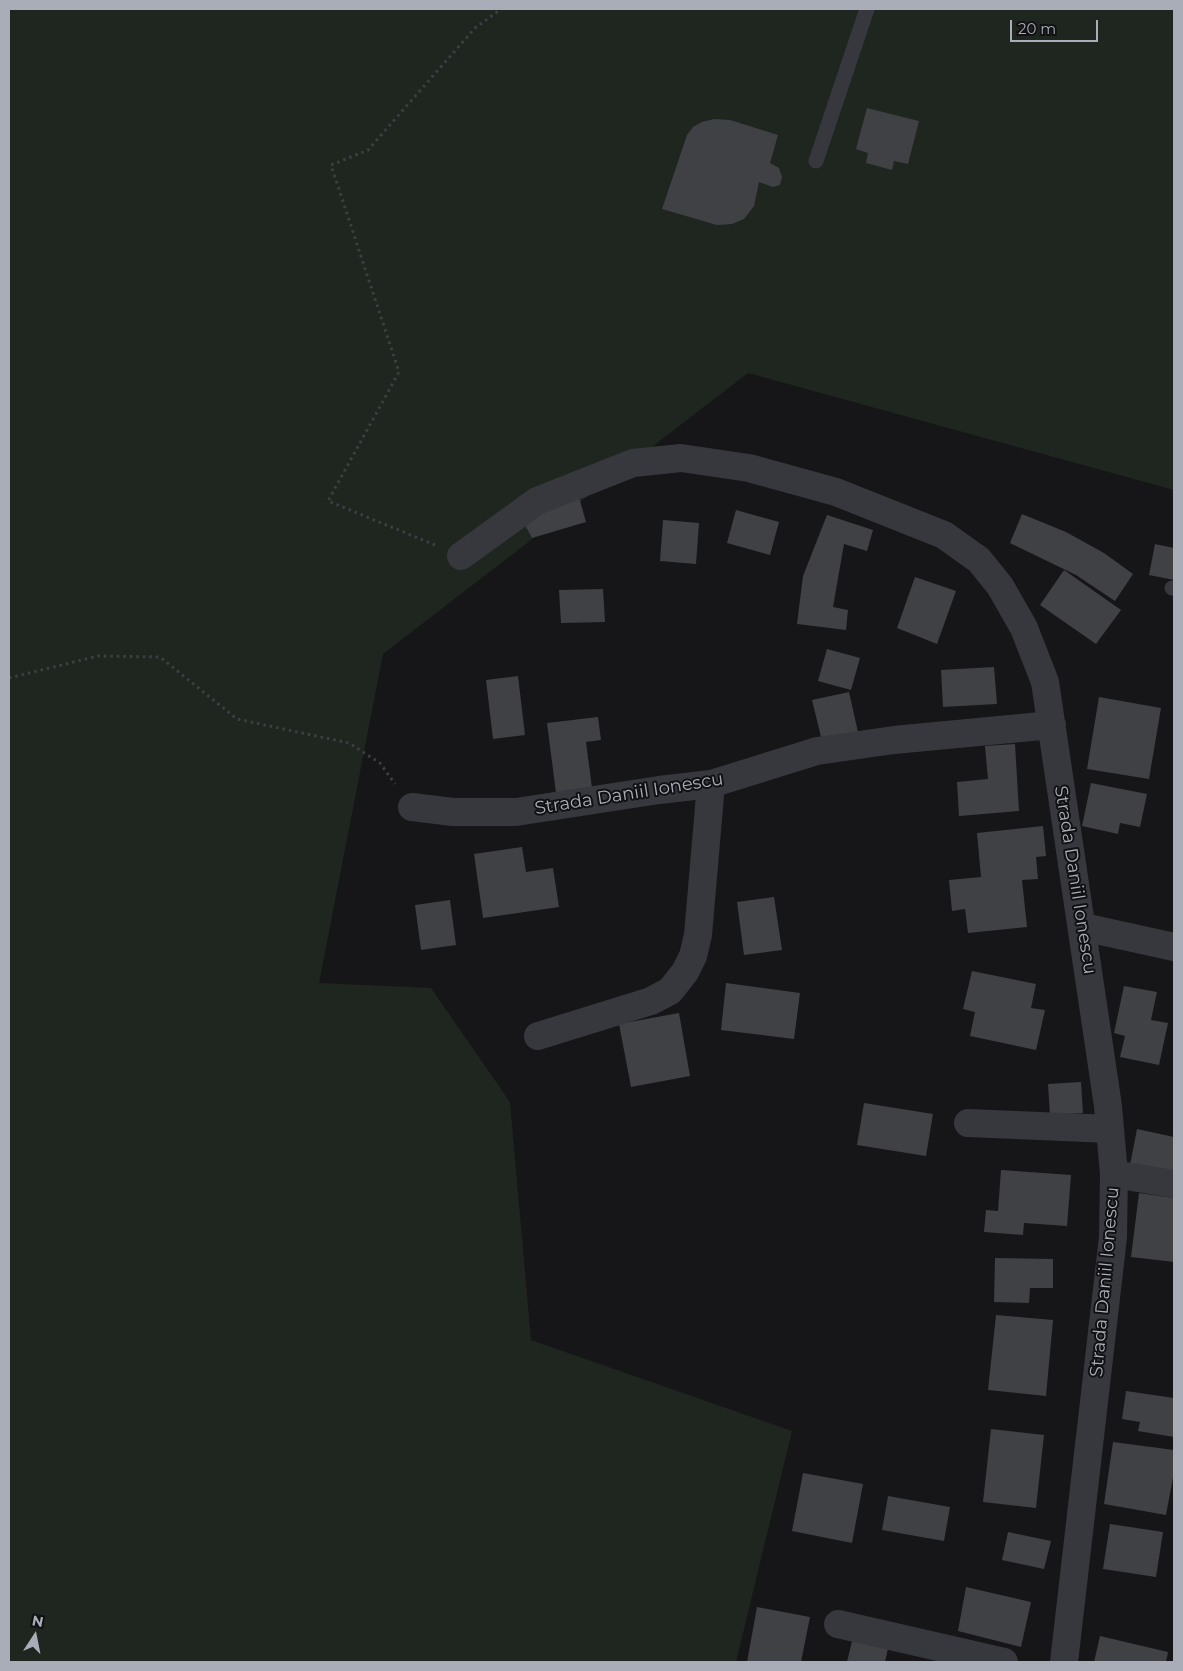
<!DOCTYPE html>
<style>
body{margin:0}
#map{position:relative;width:1183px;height:1671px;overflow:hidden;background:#161618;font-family:Montserrat,sans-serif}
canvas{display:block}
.frame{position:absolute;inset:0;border:10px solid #a8adb8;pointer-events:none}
.north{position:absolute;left:10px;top:1611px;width:50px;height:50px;-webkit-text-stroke:4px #111113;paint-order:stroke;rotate:11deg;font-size:14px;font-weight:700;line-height:20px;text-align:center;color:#a8adb8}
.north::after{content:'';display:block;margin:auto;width:18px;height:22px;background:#a8adb8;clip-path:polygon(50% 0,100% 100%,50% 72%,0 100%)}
.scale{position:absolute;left:1010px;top:20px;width:88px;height:22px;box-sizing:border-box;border:2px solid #a8adb8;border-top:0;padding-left:6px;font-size:15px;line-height:18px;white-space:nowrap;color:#a8adb8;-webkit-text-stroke:4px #111113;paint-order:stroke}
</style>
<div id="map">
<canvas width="1183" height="1671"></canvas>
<div class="frame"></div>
<div class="north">N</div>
<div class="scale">20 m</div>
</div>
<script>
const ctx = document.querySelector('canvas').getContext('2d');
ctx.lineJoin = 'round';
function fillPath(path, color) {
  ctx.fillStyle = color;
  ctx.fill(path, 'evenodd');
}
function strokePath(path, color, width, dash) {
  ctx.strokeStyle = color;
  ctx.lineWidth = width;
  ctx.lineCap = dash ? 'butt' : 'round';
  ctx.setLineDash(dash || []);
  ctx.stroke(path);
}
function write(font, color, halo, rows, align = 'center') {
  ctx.font = font + ' Montserrat,sans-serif';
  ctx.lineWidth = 4;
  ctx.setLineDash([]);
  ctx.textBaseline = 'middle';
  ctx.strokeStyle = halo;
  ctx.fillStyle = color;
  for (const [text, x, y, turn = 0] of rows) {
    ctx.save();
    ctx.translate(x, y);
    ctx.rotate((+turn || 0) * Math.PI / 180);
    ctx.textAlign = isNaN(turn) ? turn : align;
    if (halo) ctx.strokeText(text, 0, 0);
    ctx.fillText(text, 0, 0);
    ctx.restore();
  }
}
fillPath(new Path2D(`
 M9 9H1174V490L748 373 383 654 319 983 431 988 510 1102 531 1340 792 1431 736 1662H9Z`), '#1e261f');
fillPath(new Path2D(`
 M867 108 919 121 908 164 894 161 892 170 866 163 868 153 856 149Z
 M714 119 730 120 778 135 770 163 779 168 782 177 780 185 773 187 759 182 754 206 744 219 732 224 717 225 662 209 687 135 693 127 702 122Z
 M579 497 586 522 532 538 523 521Z
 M736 510 779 522 770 555 727 543Z
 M1022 514 1066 532 1104 553 1133 574 1115 601 1076 575 1010 543Z
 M827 515 873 530 867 551 844 544 833 607 848 610 846 630 797 624 803 576Z
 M663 520 699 523 696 564 660 561Z
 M1155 544 1174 548V580L1149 575Z
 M1064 570 1121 610 1096 644 1040 605Z
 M915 577 956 591 937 644 897 628Z
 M603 589 605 622 561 623 559 590Z
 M827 649 860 658 851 690 818 681Z
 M994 667 997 704 943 707 941 670Z
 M518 676 525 735 493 739 486 680Z
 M849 692 858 732 822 741 812 700Z
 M1099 697 1161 708 1149 779 1087 769Z
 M598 717 601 740 586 742 592 788 556 793 547 723Z
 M1015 744 1019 811 959 816 957 782 988 779 985 746Z
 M1091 783 1147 794 1140 827 1120 823 1118 834 1082 826Z
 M1043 826 1046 856 1036 857 1038 879 1022 880 1027 927 968 933 965 909 952 911 949 880 981 877 977 833Z
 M522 847 526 872 553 868 559 907 483 918 474 854Z
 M774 897 782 950 744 955 737 902Z
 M450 900 456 945 421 950 415 905Z
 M972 971 1036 984 1031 1008 1045 1010 1036 1050 970 1036 975 1012 963 1009Z
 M726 983 800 993 794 1039 721 1030Z
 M1124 986 1157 992 1151 1020 1168 1023 1159 1065 1120 1057 1125 1036 1114 1033Z
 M679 1013 690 1076 631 1087 619 1024Z
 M1081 1082 1083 1113 1050 1115 1048 1084Z
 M864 1103 933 1114 926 1156 857 1145Z
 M1137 1129 1174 1137V1173L1130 1165Z
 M1001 1170 1071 1175 1067 1226 1024 1223 1023 1235 984 1232 986 1210 998 1211Z
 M1139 1193 1174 1198V1262L1131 1257Z
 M995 1258 1053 1259V1288H1030L1029 1303 994 1302Z
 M996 1315 1053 1320 1046 1396 988 1390Z
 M1126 1391 1174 1398V1437L1138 1431 1140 1422 1122 1419Z
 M991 1429 1044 1435 1036 1508 983 1502Z
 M1113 1442 1174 1450V1472L1166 1515 1104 1504Z
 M803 1473 863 1484 852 1543 792 1531Z
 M888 1496 950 1507 944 1541 882 1530Z
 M1110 1524 1163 1532 1156 1577 1103 1569Z
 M1008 1532 1051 1541 1044 1569 1002 1560Z
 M966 1587 1031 1602 1021 1647 958 1631Z
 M757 1607 810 1617 801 1662H747Z
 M1100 1636 1168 1652 1166 1662H1094Z
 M853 1637 889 1644 885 1662H847Z`), '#404145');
strokePath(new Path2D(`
 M435 545 328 501 399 372 331 165 368 150 475 28 501 9
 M9 678 98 656 160 657 237 719 349 743 380 763 395 784`), '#3d3f44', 3, [2.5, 4]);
strokePath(new Path2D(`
 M816 161 867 9
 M1172 588H1174`), '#37383d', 15);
strokePath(new Path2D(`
 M461 556 537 501 633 463 681 458 749 468 836 492 944 535 979 560 1000 586 1024 628 1045 682 1108 1106 1114 1174 1113 1237 1064 1662
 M412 807 453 812H516L659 790 711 784 817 751 894 740 1052 725
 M1083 927 1174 947
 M538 1036 651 1001 670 991 685 972 693 956 698 935 711 784
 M968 1123 1110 1129
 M1114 1174 1174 1184
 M838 1624 1004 1662`), '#37383d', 28);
write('18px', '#a8adb8', '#111113', [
 ["Strada Daniil Ionescu",629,794,-9],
 ["Strada Daniil Ionescu",1075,880,81],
 ["Strada Daniil Ionescu",1105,1282,-85]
]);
</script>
